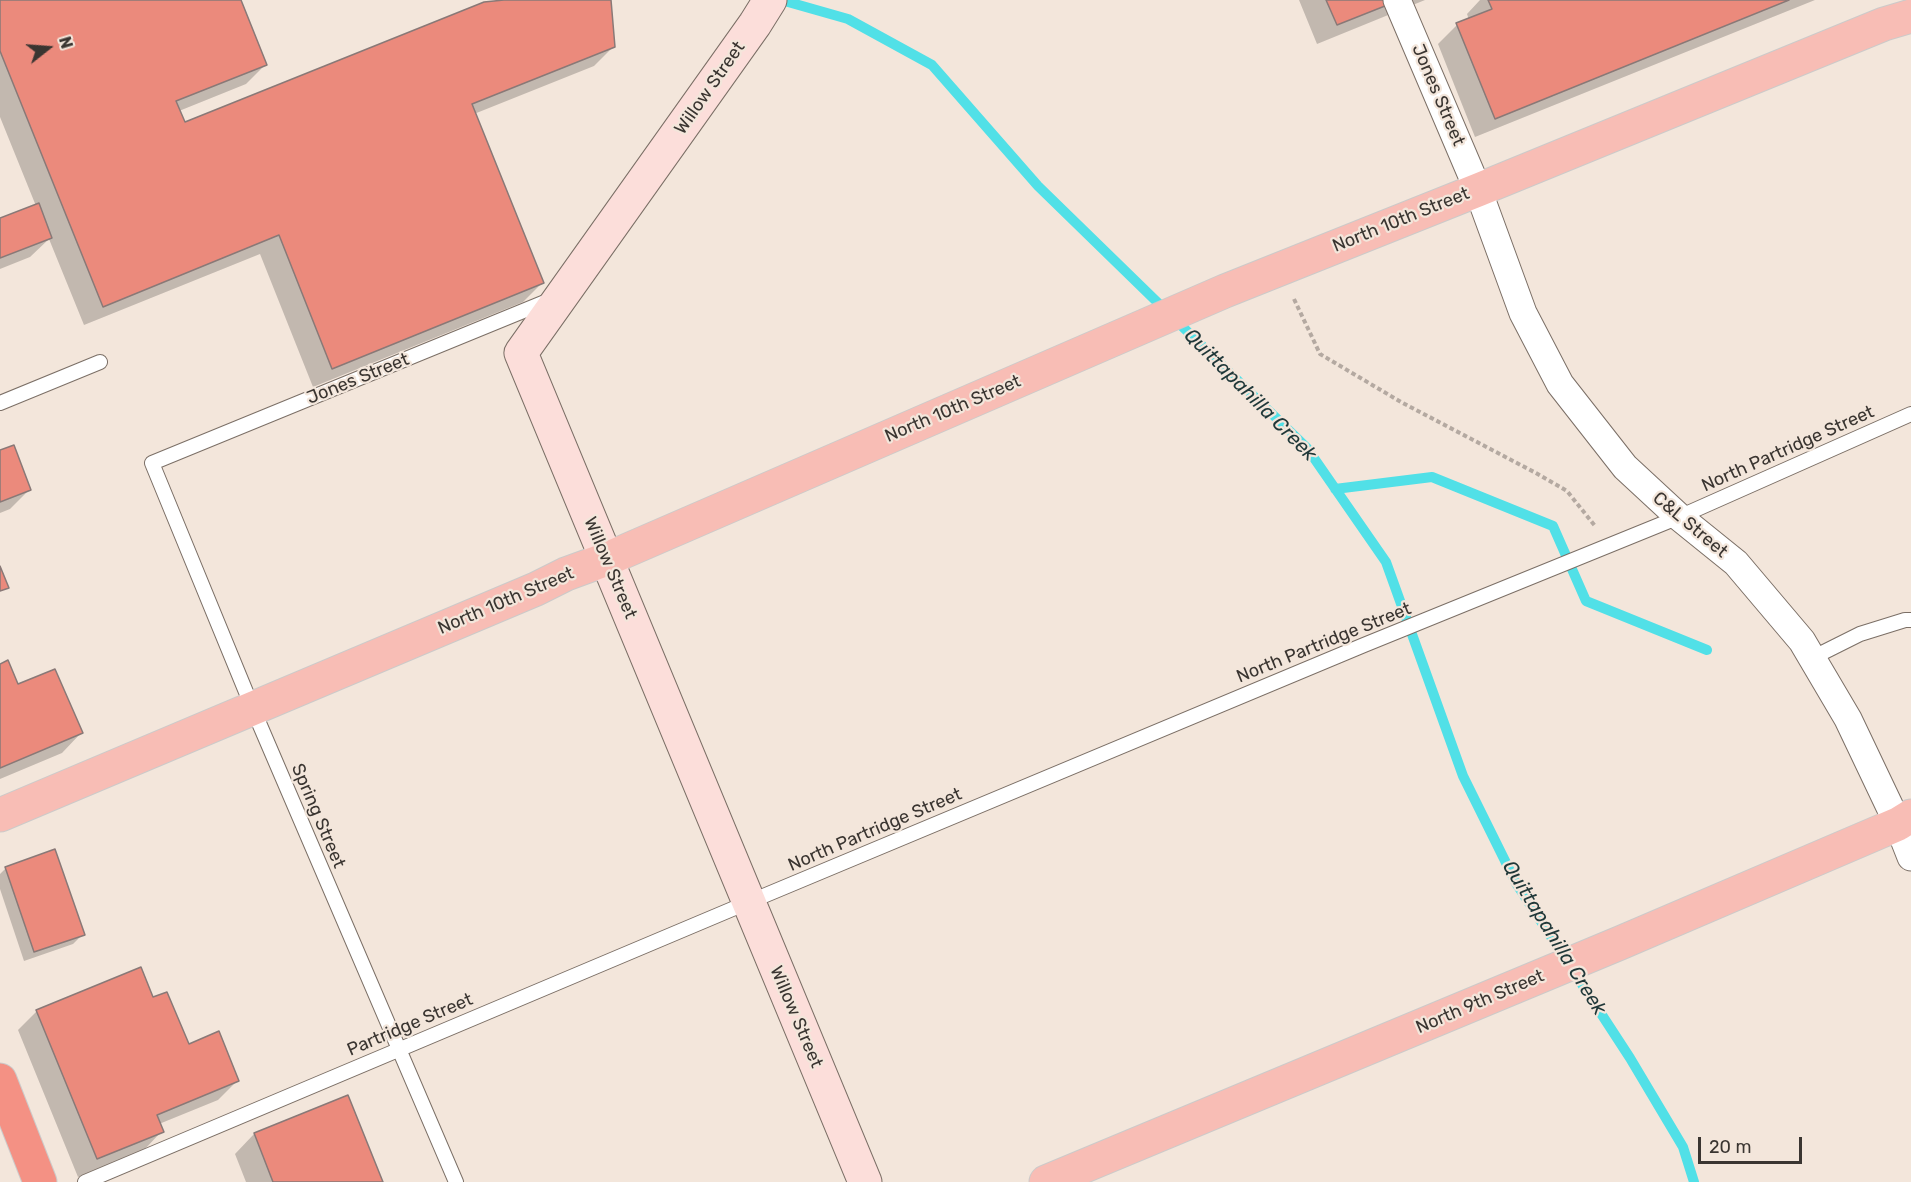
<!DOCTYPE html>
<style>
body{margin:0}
#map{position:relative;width:1911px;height:1182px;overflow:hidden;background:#f3e6db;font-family:Rubik,sans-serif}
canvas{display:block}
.north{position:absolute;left:18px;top:18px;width:60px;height:60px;-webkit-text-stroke:4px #f3e6db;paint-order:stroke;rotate:73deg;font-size:16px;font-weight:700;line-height:24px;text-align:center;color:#3a3531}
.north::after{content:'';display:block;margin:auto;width:21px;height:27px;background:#3a3531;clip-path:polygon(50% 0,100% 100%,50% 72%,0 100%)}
.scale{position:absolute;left:1698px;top:1137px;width:104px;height:27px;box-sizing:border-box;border:3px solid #3a3531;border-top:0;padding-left:8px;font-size:18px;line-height:21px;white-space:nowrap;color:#3a3531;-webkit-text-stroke:4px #f3e6db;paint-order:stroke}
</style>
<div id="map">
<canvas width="1911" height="1182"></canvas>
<div class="north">N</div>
<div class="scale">20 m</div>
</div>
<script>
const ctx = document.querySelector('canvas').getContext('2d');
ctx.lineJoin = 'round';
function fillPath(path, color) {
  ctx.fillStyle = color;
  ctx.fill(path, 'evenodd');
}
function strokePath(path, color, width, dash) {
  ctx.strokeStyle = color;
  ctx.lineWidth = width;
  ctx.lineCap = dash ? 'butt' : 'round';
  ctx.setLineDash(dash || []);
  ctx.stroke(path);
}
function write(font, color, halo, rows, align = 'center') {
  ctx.font = font + ' Rubik,sans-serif';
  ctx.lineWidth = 4.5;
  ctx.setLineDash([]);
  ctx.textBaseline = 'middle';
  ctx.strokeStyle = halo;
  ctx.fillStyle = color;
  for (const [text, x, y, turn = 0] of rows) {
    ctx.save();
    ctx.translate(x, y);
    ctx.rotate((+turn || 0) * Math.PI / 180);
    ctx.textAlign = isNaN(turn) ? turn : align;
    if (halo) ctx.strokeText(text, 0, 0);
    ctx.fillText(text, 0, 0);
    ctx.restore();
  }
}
fillPath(new Path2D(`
 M0 0H239L265 65 246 84 179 111 184 124 521 0H610L614 46 594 66 474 114 542 283 523 302 313 387 260 254 84 325 49 239 30 257 0 269V220L36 206 0 117Z
 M1299 0H1425L1317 44Z
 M1480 0H1815L1475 137 1438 44 1457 25 1469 20 1467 14Z
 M0 451 29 490 10 509 0 513Z
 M0 665 17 686 81 733 62 753 0 779Z
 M6 868 83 934 73 944 24 961 0 889V874Z
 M153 999 188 1046 237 1081 218 1100 159 1124 162 1131 143 1151 78 1177 18 1030 37 1011Z
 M347 1097 381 1182H246L235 1154 254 1134Z`), '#0003');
strokePath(new Path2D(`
 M781 0 848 19 932 65 1038 186 1307 448 1386 562 1463 776 1516 883 1630 1058 1683 1147 1694 1182
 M1335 489 1432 477 1553 526 1586 601 1707 650`), '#51e0e7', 10);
const building = new Path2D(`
 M0 0H241L267 65 176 101 185 122 484 2 504 0H611L615 47 472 104 544 283 332 369 279 235 103 307 0 51Z
 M1326 0H1400L1337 25Z
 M1488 0H1789L1495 119 1456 23 1492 9Z
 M39 203 52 238 0 258V218Z
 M14 445 31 490 0 502V450Z
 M0 566 9 588 0 591Z
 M8 660 18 684 55 669 83 733 0 768V664Z
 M55 849 85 935 34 952 5 867Z
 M141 967 153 997 167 992 189 1044 219 1031 239 1081 157 1115 164 1132 97 1159 36 1010Z
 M348 1095 383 1182H273L254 1133Z`);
fillPath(building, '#eb8a7c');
strokePath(building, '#897977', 1.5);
const lane = new Path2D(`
 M0 403 100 362
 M1812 658 1860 634 1905 620H1911
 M85 1182 749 902 1364 645 1679 517 1911 414
 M456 1182 253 709 152 463 550 300`);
const street = new Path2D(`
 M1397 0 1478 190 1523 313 1560 384 1625 467 1679 517 1736 563 1802 641 1848 719 1898 824 1911 857`);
const secondary = new Path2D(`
 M770 0 755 24 521 353 865 1182`);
const primary = new Path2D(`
 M0 815 536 589 566 574 607 559 1225 291 1478 190 1884 24 1911 16
 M1046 1182 1620 943 1898 824 1911 816`);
const highway = new Path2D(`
 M0 1080 40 1182`);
strokePath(lane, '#7b6f66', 16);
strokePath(street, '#7b6f66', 29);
strokePath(secondary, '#7b6f66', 35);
strokePath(primary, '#cccac9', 35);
strokePath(highway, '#cccac9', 35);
strokePath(new Path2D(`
 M1294 299 1320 354 1401 402 1534 472 1567 491 1595 526`), '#b4a9a1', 4, [4.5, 3]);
strokePath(lane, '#fff', 14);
strokePath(street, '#fff', 27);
strokePath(secondary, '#fcdeda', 33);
strokePath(primary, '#f8bdb5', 33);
strokePath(highway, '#f49184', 33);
write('18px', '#3a3531', '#f3e6db', [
 ["Willow Street",710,88,-55],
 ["Jones Street",1438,95,67],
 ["North 10th Street",1401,220,-22],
 ["Jones Street",358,379,-22],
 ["North 10th Street",953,409,-23],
 ["North Partridge Street",1788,449,-24],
 ["C&L Street",1690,525,40],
 ["Willow Street",610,568,67],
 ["North 10th Street",506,601,-23],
 ["North Partridge Street",1324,643,-22],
 ["Spring Street",318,816,67],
 ["North Partridge Street",875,830,-23],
 ["North 9th Street",1480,1002,-23],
 ["Willow Street",796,1017,67],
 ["Partridge Street",410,1025,-23]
]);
write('italic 20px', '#1f3738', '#f3e6db', [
 ["Quittapahilla Creek",1250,395,45],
 ["Quittapahilla Creek",1554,938,58]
]);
</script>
